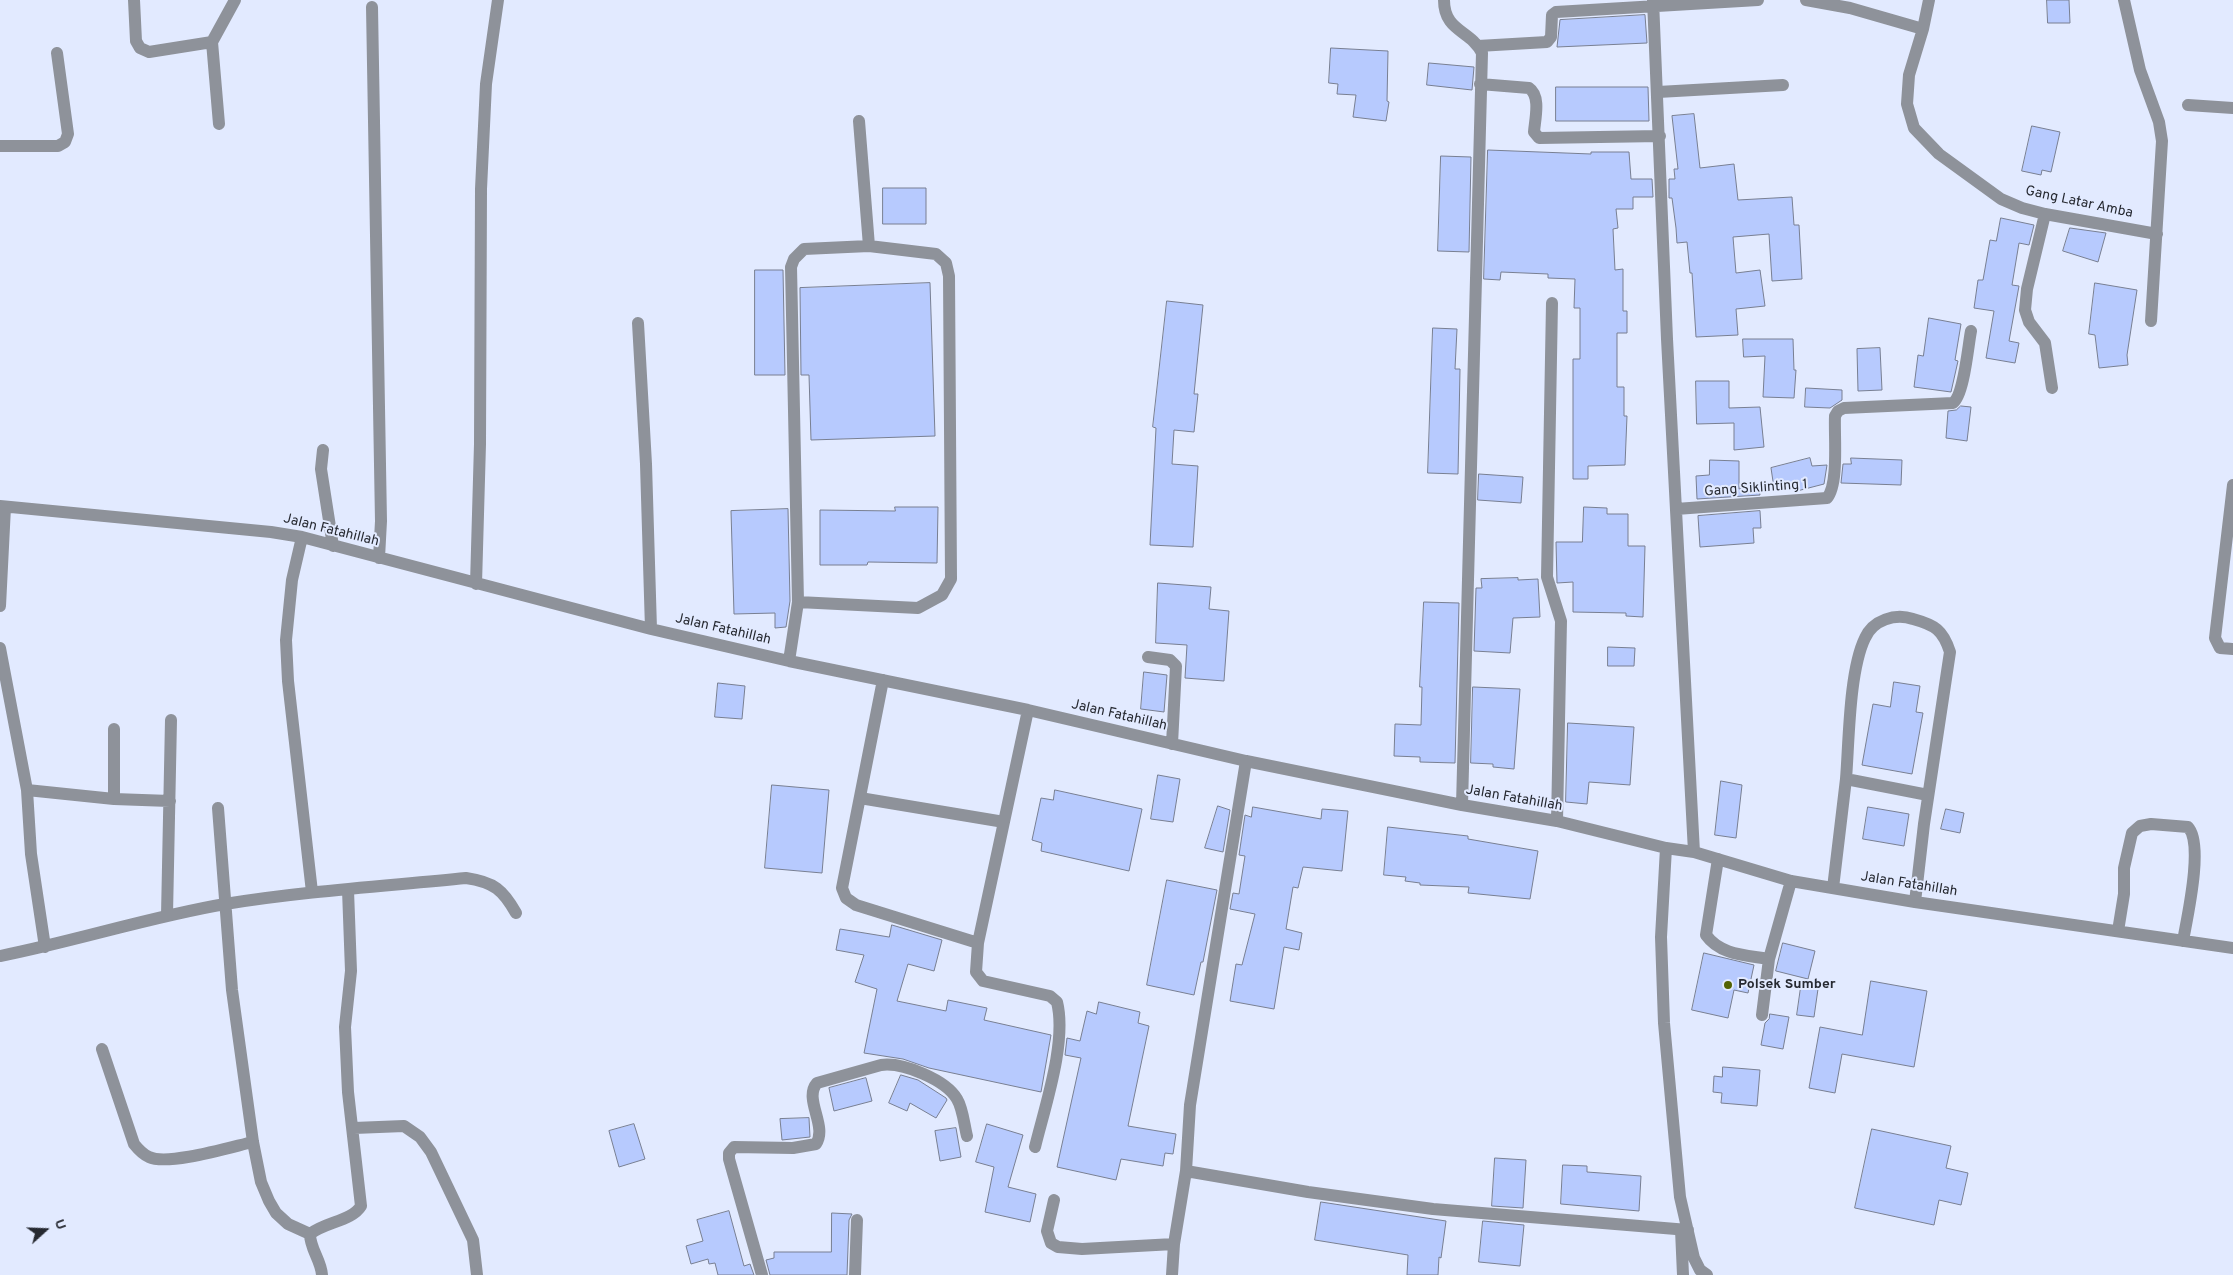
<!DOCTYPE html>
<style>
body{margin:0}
#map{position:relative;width:2233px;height:1275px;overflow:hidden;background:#e2eaff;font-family:Overpass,sans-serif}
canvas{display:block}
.north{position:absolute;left:20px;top:1205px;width:50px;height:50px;-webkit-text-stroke:4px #e2eaff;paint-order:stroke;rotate:70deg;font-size:14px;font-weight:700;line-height:20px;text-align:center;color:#262931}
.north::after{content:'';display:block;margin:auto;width:18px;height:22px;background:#262931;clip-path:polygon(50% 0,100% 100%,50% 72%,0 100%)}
</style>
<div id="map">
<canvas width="2233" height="1275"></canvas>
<div class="north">U</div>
</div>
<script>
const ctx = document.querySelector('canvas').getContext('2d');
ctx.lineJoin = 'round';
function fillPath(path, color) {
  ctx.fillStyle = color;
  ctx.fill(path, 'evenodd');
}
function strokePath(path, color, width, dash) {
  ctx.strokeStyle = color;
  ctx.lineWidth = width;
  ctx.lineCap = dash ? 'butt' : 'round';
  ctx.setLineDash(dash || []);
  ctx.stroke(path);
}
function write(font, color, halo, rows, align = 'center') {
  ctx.font = font + ' Overpass,sans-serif';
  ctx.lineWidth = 4;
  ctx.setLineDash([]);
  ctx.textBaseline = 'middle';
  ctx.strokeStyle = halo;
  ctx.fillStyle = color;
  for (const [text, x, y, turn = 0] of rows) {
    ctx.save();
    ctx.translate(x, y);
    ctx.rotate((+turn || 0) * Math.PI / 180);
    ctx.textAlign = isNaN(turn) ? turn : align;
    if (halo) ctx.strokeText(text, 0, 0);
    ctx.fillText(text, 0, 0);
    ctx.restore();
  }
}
const building = new Path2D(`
 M2047 0H2069L2070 23H2048Z
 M1645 15 1647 43 1557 47 1560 20Z
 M1331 48 1388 51 1387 101 1389 102 1386 121 1353 117 1356 95 1337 94 1338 84 1329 83Z
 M1429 63 1474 67 1472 90 1427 85Z
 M1556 87H1648L1649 121H1556Z
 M1694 114 1700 168 1734 164 1738 200 1792 197 1794 225H1799L1802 279 1772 281 1769 234 1733 237 1736 273 1760 270 1765 306 1736 309 1738 335 1696 337 1692 273H1690L1687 242 1677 243 1676 228 1672 198H1669V179H1675L1674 169H1678L1672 116Z
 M2032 126 2060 132 2051 172 2042 170 2041 175 2022 171Z
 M1488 150 1591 154V152H1629L1631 179H1652L1653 197H1633V209H1616L1618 228 1613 229 1615 270 1623 269V311H1627V333H1617V387H1624V416H1627L1625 465 1588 466V479H1573V359H1580V308H1574L1575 279 1548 278V274L1501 272 1500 280 1484 279Z
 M1441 156 1471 157 1469 252 1438 251Z
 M883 188H926V224H883Z
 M2001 218 2034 225 2029 245 2019 243 2012 285 2019 286 2009 341 2019 343 2015 363 1986 358 1994 311 1974 308 1978 280H1983L1990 240 1996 241Z
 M2070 228 2106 233 2098 262 2063 251Z
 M755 270H783L785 375H755Z
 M930 283 935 436 811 440 809 375H801L800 288Z
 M2095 283 2137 290 2127 355 2128 365 2099 368 2095 335 2089 334Z
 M1167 301 1203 305 1194 394H1198L1194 432 1174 430 1172 464 1198 466 1193 547 1150 545 1156 428 1153 427Z
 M1929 318 1961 324 1955 360 1958 361 1951 392 1914 387 1918 355 1923 356Z
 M1433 328 1457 329 1455 369H1460L1458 474 1428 473Z
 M1743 339H1793L1794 370H1796L1794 398 1763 397 1765 356 1744 357Z
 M1880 348 1882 390 1858 391 1857 349Z
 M1696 381H1729V408L1760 407 1764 447 1734 450V423L1697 424Z
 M1806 388 1842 390V400L1830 408 1805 407Z
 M1961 406 1971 407 1967 441 1946 438 1948 411 1956 410Z
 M1810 458 1812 466 1827 465 1824 484 1797 491 1795 485 1774 488 1771 468Z
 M1851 458 1902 460 1901 485 1841 483 1843 464H1851Z
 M1710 460 1739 461V489L1759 486 1760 495 1697 499 1696 476 1709 475Z
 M1479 474 1523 477 1521 503 1478 500Z
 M895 507H938L937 563 868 562 867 565H820V510L895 511Z
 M1584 507 1607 508V514H1628V546H1645L1643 617 1626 616V613L1573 612V582L1557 583 1556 542H1582Z
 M788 509 790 601 786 627 775 628V613L734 614 731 511Z
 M1760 511 1761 528H1753L1754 543 1700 547 1698 516Z
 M1518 578V580L1538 579 1540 617 1513 618 1510 653 1474 651 1476 588H1482L1481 579Z
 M1158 583 1211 587 1209 609 1229 611 1224 681 1185 678 1187 645 1156 643Z
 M1424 602 1459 603 1455 763 1420 762V757L1394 756 1395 724 1421 725 1422 687H1420Z
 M1608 647 1635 648 1634 666H1608Z
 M1144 672 1167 675 1164 712 1141 709Z
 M1894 682 1920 686 1916 712 1923 713 1912 774 1862 765 1873 704 1890 707Z
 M718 683 745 686 742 719 715 717Z
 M1473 687 1520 689 1514 769 1493 767V764L1471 763Z
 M1568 723 1634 727 1630 785 1589 782 1587 804 1566 802Z
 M1158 775 1180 779 1173 822 1151 819Z
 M1721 781 1742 785 1736 838 1715 835Z
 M772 785 829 790 822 873 765 868Z
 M1055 790 1142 809 1129 871 1041 851 1042 843 1032 840 1041 798 1053 800Z
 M1218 806 1230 810 1223 852 1205 848Z
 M1253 807 1321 819 1322 809 1348 811 1342 871 1303 867 1298 888 1293 887 1286 929 1302 933 1299 950 1284 947 1274 1009 1230 1001 1236 964 1242 965 1255 914 1230 909 1233 893 1239 894 1245 856 1239 855 1245 815 1251 817Z
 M1868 807 1909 814 1904 846 1863 839Z
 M1946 809 1964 813 1960 833 1941 829Z
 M1388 827 1468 836V839L1538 851 1530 899 1468 893 1469 887 1420 885V883L1405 881 1406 877 1384 875Z
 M1167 880 1217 890 1203 962H1201L1194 995 1147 985Z
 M892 925 942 940 934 971 908 964 897 1001 946 1011 948 1000 987 1008 984 1020 1051 1035 1041 1092 929 1068 903 1059 864 1053 877 989 855 982 864 955 836 950 840 929 889 937Z
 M1783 943 1815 951 1808 979 1776 971Z
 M1704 953 1754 965 1748 993 1734 990 1728 1018 1692 1010Z
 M1802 980 1819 982 1814 1017 1797 1015Z
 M1871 981 1927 991 1914 1067 1842 1054 1835 1093 1809 1088 1820 1027 1862 1035Z
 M1099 1002 1140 1012 1138 1023 1149 1026 1128 1126 1176 1134 1173 1154 1165 1153 1163 1166 1121 1159 1116 1180 1057 1167 1081 1058 1065 1055 1067 1038 1080 1041 1087 1011 1096 1014Z
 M1770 1014 1789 1017 1783 1049 1761 1045 1765 1023 1769 1019Z
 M1723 1067 1760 1070 1757 1106 1721 1103 1722 1093 1713 1092 1714 1076 1722 1077Z
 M901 1075 918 1080 946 1098 947 1100 936 1118 910 1103 907 1111 889 1103Z
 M866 1078 872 1101 834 1111 829 1088Z
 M809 1118 810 1137 782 1140 780 1119Z
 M634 1124 645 1159 619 1167 609 1131Z
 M987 1124 1023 1135 1008 1187 1036 1194 1030 1222 985 1212 994 1167 976 1162Z
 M956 1128 961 1157 940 1161 935 1131Z
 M1872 1129 1951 1146 1946 1168 1968 1173 1961 1205 1939 1200 1934 1225 1855 1208Z
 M1495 1158 1526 1160 1523 1208 1492 1206Z
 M1563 1165 1587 1166V1172L1641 1176 1639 1211 1561 1204Z
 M1321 1202 1446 1221 1441 1258 1439 1257 1438 1275H1407L1408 1255 1315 1240Z
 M729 1211 744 1266 750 1264 754 1275H718L715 1263 709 1264 708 1259 691 1264 686 1246 703 1241 697 1220Z
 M832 1213 852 1214 849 1220 847 1275H770L766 1260 774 1258V1252H831Z
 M1483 1221 1524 1225 1520 1266 1479 1262Z`);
fillPath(building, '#b7cafe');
strokePath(building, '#787f92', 1);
strokePath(new Path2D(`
 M134 0 136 41 140 48 149 52 212 42
 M1444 0C1444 32 1471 30 1482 53L1462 805
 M1653 0 1667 339 1694 852
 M1806 0 1850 8 1923 29
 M1929 0 1923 29 1909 75 1907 104 1914 128 1939 154 2001 199 2022 208 2045 214 2157 234
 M2124 0 2140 70 2159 122 2162 141 2151 321
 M372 7 381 521 379 558
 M1478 46 1547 42 1551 37 1552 15 1556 12 1758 0
 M1480 84 1529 88C1541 96 1535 119 1534 132L1539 138 1660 136
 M1658 92 1783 85
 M2188 105 2233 108
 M219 124 212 42 235 0
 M0 146H58L65 142 68 134 57 53
 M2045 214 2027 289 2025 310 2029 322 2045 343 2052 388
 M1552 303 1547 577 1561 621 1557 821
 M638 323 646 464 651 629
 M323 450 321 469 333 546
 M2233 485 2215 638 2220 648 2233 649
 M0 506 271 532 302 537 651 629 789 661 1028 710 1246 761 1462 805 1557 821 1666 848 1694 852 1791 881 1915 902 2233 948
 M1676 509 1827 498C1839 484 1834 436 1835 416L1838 411 1844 408 1953 403C1964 395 1968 346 1971 331
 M302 537 292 580 286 640 288 681 312 892
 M476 584 480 444 481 189 486 84 498 0
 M798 602 918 608 942 595 951 579 949 276 946 263 936 254 869 246
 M0 606 5 507
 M0 648 27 790 31 854 45 947
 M1148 657 1170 660 1176 666 1172 744
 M789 661 798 602 791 267 794 259 804 249 869 246 859 121
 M883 680 842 888 846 898 856 905 978 943
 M1028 710 978 943 976 972 983 981 1050 996 1057 1002C1067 1042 1045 1106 1035 1147
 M114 729V799
 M27 790 114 799 170 801
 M860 798 1004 822
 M218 808 232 990 253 1142 261 1182 269 1201 276 1213 288 1224 310 1234
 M1666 848 1661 937 1664 1023 1680 1197 1694 1258 1700 1270 1707 1275
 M1718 859 1706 935C1720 955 1746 955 1769 959
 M1833 888 1846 779
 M1915 902 1924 824 1950 652C1943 630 1935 625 1913 619 1895 613 1873 620 1865 638 1849 671 1849 742 1846 779L1928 795
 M167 915 171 720
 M2118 931 2124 894V868L2132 833 2140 826 2151 824 2188 827C2204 844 2187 918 2183 941
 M0 956C76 941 149 917 225 904 305 891 386 886 466 878 494 882 503 890 516 913
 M1762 1015 1769 959 1791 881
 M102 1049 134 1144C138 1149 142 1154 149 1157 168 1166 231 1147 253 1142
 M354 1128 404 1126 420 1137 431 1152 473 1240 477 1275
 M1186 1171 1308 1192 1433 1209 1688 1230
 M1054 1200 1047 1231 1051 1243 1058 1247 1082 1249 1174 1244
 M1681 1230 1683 1275
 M322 1275C321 1260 310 1249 310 1234 325 1222 352 1221 361 1206L348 1092 345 1027 351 971 348 890
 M762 1275 729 1159V1153L734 1147 793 1148 816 1144C828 1126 803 1099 817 1083L881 1065C903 1062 946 1080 957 1099 963 1109 964 1124 967 1136
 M855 1275 857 1220
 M1172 1275 1174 1244 1186 1171 1190 1105 1246 761`), '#8e929a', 12);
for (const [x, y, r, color] of [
 [1728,985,5,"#526205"]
]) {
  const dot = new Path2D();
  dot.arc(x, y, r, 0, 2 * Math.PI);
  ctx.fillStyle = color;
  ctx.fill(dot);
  strokePath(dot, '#e2eaff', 2);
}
write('14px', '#262931', '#e2eaff', [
 ["Gang Latar Amba",2079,203,12],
 ["Gang Siklinting 1",1756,489,-4],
 ["Jalan Fatahillah",331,531,14],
 ["Jalan Fatahillah",723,630,13],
 ["Jalan Fatahillah",1119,716,13],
 ["Jalan Fatahillah",1514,799,10],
 ["Jalan Fatahillah",1909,885,9]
]);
write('bold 14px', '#262931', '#e2eaff', [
 ["Polsek Sumber",1738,985]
], 'left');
</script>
